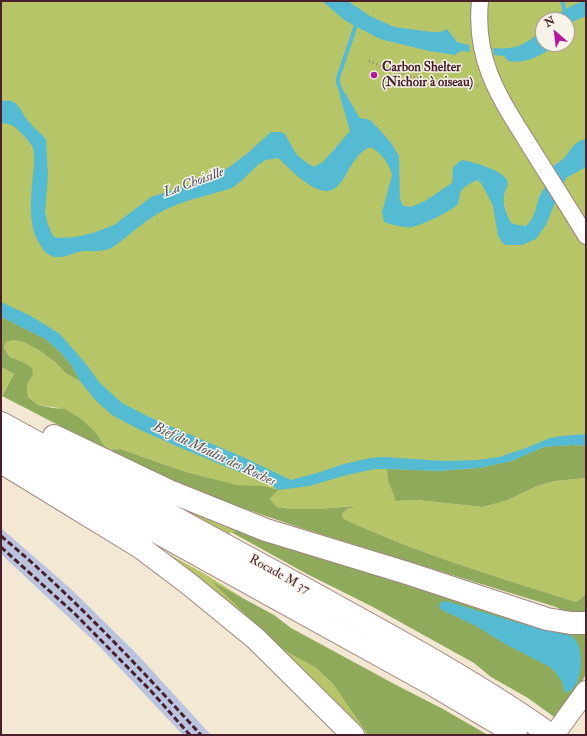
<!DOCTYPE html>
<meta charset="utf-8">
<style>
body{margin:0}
#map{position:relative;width:587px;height:736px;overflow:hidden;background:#f3e8d3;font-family:"IM FELL Double Pica",serif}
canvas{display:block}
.frame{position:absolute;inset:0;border:2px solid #4a1f2b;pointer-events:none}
.north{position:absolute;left:535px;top:12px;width:40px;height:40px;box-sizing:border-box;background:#f7f3e8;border:1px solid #b29e9c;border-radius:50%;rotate:332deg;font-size:11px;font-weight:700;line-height:16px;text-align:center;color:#4a1f2b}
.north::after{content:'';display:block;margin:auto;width:14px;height:18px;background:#b5179e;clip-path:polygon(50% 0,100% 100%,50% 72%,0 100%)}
</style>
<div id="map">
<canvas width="587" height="736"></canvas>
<div class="frame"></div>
<div class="north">N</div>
</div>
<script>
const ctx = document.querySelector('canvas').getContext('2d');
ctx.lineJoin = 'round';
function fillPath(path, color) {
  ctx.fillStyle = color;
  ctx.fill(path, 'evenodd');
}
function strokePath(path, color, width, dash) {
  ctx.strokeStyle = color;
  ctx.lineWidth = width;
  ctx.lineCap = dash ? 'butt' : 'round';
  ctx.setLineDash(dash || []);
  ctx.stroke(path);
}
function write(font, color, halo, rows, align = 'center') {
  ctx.font = font + ' "IM FELL Double Pica",serif';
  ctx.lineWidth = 3;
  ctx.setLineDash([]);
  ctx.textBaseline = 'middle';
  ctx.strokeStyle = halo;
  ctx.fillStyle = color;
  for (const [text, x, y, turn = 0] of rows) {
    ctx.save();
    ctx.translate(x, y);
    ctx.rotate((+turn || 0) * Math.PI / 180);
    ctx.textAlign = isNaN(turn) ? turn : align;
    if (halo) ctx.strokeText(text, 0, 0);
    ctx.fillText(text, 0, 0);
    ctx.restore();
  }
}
fillPath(new Path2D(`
 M1 528 71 589 136 653 211 735H183L100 647 1 554Z`), '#bac4de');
fillPath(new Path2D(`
 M1 1H586V460L396 501 417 500 483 507 508 500 537 486 555 481 586 478V594L576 602C498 577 419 554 344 519L342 516 343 513 347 509 353 506 318 509H292L277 507 209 478 186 472 120 449 107 450 59 408 38 405 28 397 27 385 33 375 23 362 10 357 4 348 6 342C9 341 12 340 15 340 30 340 54 360 64 371L54 356 1 324ZM543 20H567V44H543Z
 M1 367 14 374 1 397Z
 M172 504 260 532H231L229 535Z
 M156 547 205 574 246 600 212 582 287 652 316 668 333 684 368 735H365L341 710Z`), '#b6c567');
fillPath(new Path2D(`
 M1 317 45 338 60 352 71 365 80 381 66 373 55 362 39 350 24 342 14 340 6 342 4 348 10 357 23 362 32 368 33 375 27 385 28 397 38 405 53 408 65 409 80 418 95 432 107 450 120 449 186 472 237 485 263 486 278 490 270 498 272 502 277 507 292 509H318L355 506 347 509 343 513 342 516 344 519C419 554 498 577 576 602L586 594V611C575 616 566 612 556 607 504 591 452 575 400 559 333 538 266 518 200 492 132 465 67 429 2 396L14 374 1 367Z
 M573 445 586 446V478L555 481 537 486 508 500 483 507 417 500 396 501 388 480 387 469 439 471 479 468 512 461 544 447Z
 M240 531 586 629V673C580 690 567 705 557 719L528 698 491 677 474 663 373 607 307 574 231 532Z
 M211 581 274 615 291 628 398 686 443 709 488 735H368L333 684 316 668 287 652 269 637Z`), '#90aa5c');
fillPath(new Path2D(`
 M322 1H348L370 16 394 27 432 32H440L447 29 457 42 469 45 470 52 461 51 455 55 429 51 380 39 344 20Z
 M583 1H586V16L567 24V20H550C560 11 571 6 583 1Z
 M543 29V44H554C552 46 550 49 547 51 537 58 520 64 508 61L504 56 494 55 493 48C498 48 504 49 509 48 522 47 534 38 543 29Z
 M341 89 345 93 359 117C364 120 366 118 370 120L379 129 391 143 399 156 400 199 402 204 404 206 411 207 425 201 452 183C454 169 449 168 462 160 472 162 509 171 508 184 507 188 504 192 504 196 502 205 507 215 511 223L518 225 526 226C535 219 536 205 540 195 542 191 545 188 547 184 549 179 550 172 553 167 556 163 562 161 565 157 571 149 575 141 586 139V167L566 178 552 210 547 223 536 239 522 245H508L503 244 498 236 493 206 489 198 481 183 477 180C471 183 463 187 460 193 459 198 460 201 457 205 450 212 422 225 412 227 403 228 393 225 384 222L382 212 392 175C389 163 381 152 370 147 360 151 354 161 349 169 345 177 340 186 332 190 316 197 289 168 278 158L266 160 259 164 240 182 232 188C211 195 189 199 169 208 154 214 139 227 126 237 121 241 115 246 109 249 100 252 93 251 85 251 77 251 69 256 61 257 52 258 45 254 41 246 27 226 31 198 33 175 34 167 35 157 33 148 31 142 18 129 13 126 9 124 5 123 1 123V101C20 98 19 111 29 122 34 128 40 133 45 138L46 140 48 175 45 212 47 222 53 236 58 238 75 237 93 233 114 225 151 197 208 179 231 166 250 151 271 132H280L285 134 296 154 307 163 314 167 323 162 350 131 340 96 339 91Z
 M1 302 31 316 60 334 86 364 99 382 122 403 147 416 247 459 291 480 317 473 344 464 370 458 384 457 445 461 477 460 499 457 526 448 550 438 561 436 586 434V446L573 445 544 447 512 461 479 468 439 471 387 469H376L370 470 343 476 310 486 278 490 273 486 181 448 140 430 112 415 96 401 80 381 71 365 60 352 45 339 1 317Z
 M446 601 519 623 572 636C572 637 576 640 576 641 583 650 582 675 576 684 573 688 571 691 567 693L564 691 562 682 557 674 550 667 507 645 476 626 440 609 439 606 441 602Z`), '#55bbd3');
strokePath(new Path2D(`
 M562 1 566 14
 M342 93 338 83V78L357 22`), '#55bbd3', 4);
const minor = new Path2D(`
 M480 1C474 62 500 98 531 148 549 177 568 206 586 236`);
const major = new Path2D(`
 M554 735 586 691`);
const highway = new Path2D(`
 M1 423C101 477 200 532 300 586 385 633 472 679 551 735
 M54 436 169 491 266 530 407 573 547 619 571 623H586
 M1 446 430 683 506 728 516 735
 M1 462 140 547 189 584 255 638 353 735`);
strokePath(minor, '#9e847f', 18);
strokePath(major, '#9e847f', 22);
strokePath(highway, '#9e847f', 24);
strokePath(new Path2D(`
 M369 61 408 76 427 81 479 86`), '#9e847f', 2.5, [1, 3]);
strokePath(minor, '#fff', 16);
strokePath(major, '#fff', 20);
strokePath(highway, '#fff', 22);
strokePath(new Path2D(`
 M1 536C73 596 138 666 201 735
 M1 547 75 614 151 691 190 735`), '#4a1f2b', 3, [6, 3]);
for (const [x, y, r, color] of [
 [374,75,4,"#b5179e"]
]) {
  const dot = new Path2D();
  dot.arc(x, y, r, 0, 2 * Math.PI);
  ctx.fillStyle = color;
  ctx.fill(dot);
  strokePath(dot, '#f7f3e8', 1.5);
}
write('bold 13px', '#4a1f2b', '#f7f3e8', [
 ["Carbon Shelter",382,68],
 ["(Nichoir à oiseau)",382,83]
], 'left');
write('13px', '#4a1f2b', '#f7f3e8', [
 ["Rocade M 37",279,575,29]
]);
write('italic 14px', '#4e5666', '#f7f3e8', [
 ["La Choisille",194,183,-20],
 ["Bief du Moulin des Roches",214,455,25]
]);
</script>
